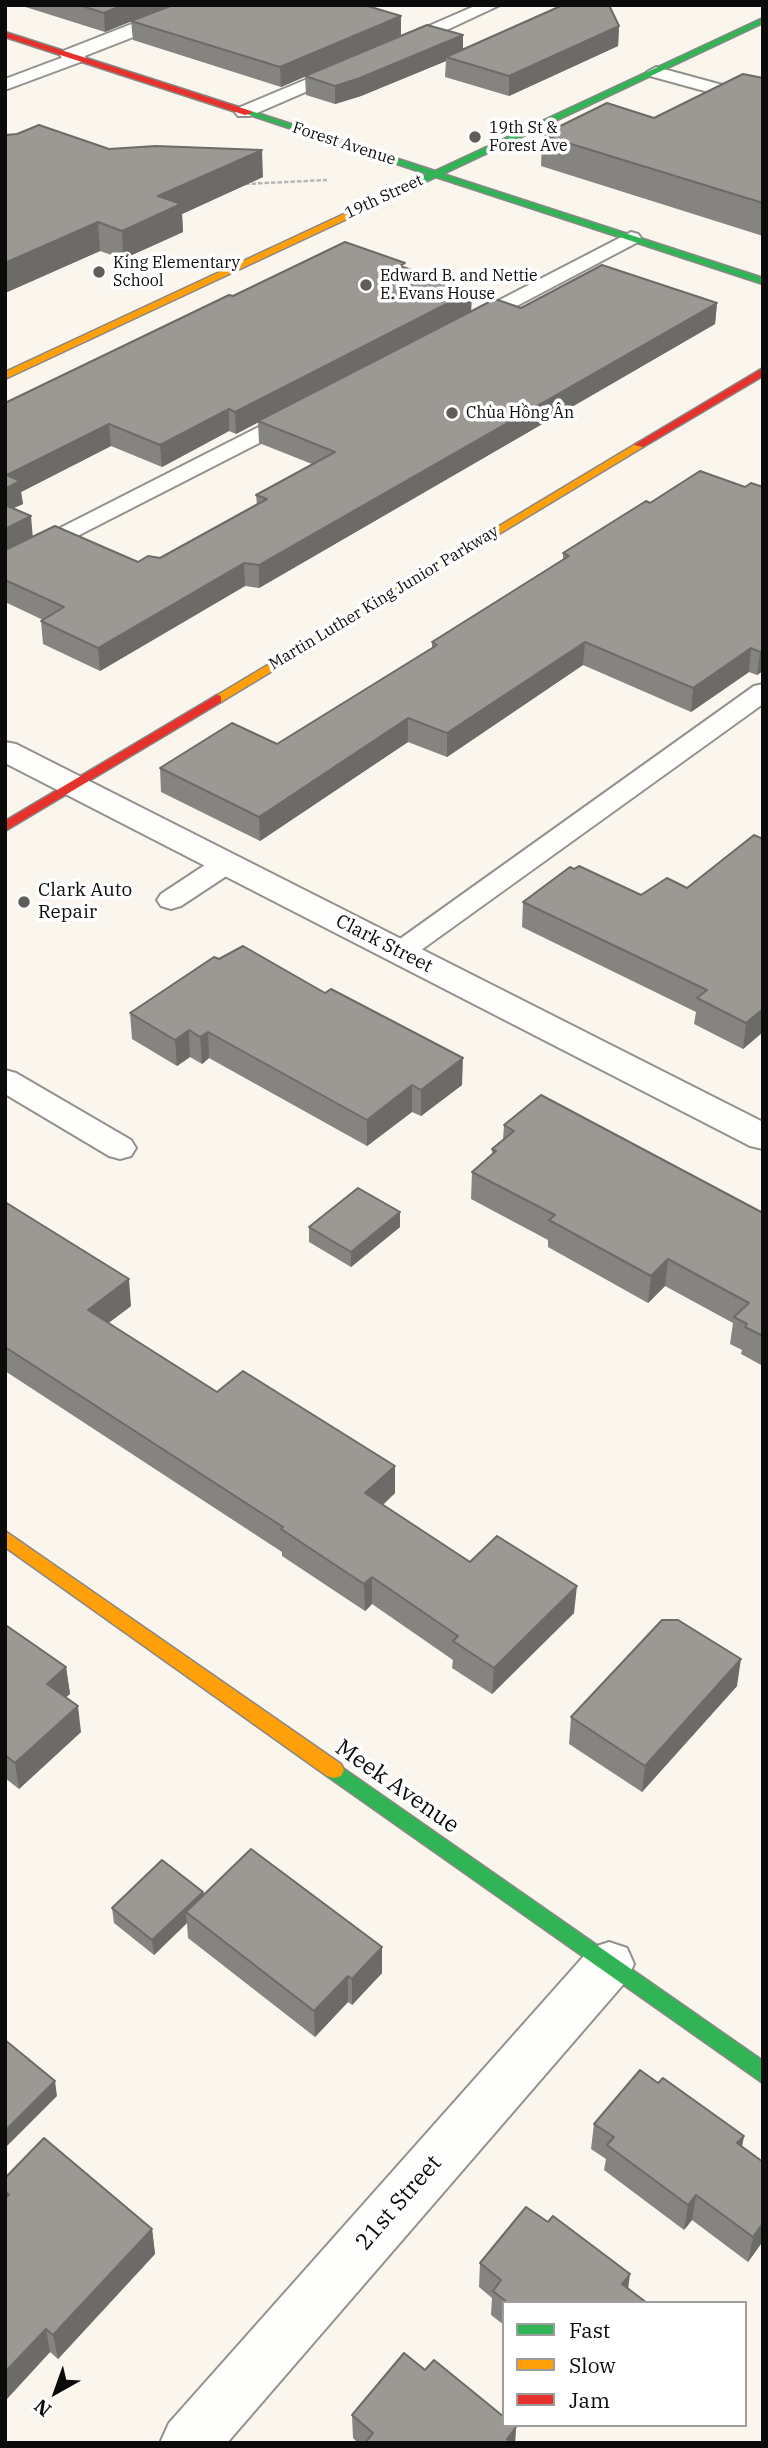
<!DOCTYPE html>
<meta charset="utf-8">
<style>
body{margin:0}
#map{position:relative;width:768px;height:2448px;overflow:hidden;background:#faf6ee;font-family:"IBM Plex Serif",serif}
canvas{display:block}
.frame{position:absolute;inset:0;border:7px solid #0b0b0b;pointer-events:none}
.legend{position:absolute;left:502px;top:2301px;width:245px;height:126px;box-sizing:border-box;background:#fff;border:2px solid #9d9d9d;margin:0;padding:9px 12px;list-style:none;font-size:21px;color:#0b0b0b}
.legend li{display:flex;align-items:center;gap:14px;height:35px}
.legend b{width:35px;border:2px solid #9d9d9d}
.north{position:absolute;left:21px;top:2357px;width:70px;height:70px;-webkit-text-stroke:5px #fff;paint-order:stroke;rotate:220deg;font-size:19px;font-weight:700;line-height:28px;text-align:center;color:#0b0b0b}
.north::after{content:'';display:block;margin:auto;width:24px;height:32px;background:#0b0b0b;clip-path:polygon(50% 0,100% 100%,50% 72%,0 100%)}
</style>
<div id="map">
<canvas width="768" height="2448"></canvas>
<div class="frame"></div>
<ul class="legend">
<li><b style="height:9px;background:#30b455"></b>Fast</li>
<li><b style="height:9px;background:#ff9f0a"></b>Slow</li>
<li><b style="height:9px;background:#e5322d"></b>Jam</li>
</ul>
<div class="north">N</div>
</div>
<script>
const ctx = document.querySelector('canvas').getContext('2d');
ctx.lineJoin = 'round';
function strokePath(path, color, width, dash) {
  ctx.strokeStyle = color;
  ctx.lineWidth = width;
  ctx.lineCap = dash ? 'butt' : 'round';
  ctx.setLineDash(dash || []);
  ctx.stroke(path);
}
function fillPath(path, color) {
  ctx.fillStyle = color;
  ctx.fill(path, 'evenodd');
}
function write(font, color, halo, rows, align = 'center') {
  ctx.font = font + ' "IBM Plex Serif",serif';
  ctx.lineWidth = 7;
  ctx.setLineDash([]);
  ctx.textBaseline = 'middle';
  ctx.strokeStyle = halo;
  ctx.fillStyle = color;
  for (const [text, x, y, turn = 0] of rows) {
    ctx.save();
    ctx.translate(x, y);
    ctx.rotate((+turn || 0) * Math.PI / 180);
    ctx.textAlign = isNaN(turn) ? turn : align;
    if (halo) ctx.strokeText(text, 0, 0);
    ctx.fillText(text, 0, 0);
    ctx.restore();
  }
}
const lane = new Path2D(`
 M477 5H500L404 50 398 51 389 46 392 42Z
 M77 52 86 57 83 61 5 90V79Z
 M348 62 354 63 357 67 354 71 250 116H238L235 112 238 108Z
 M656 67 763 96V107L650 76 647 72Z
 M631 232 638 234 641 238 638 242 473 329H459L455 325 459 321Z
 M298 407 306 409 309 414 306 419 5 573V556Z
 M763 684V704L410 958 400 961 390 958 385 952 390 946 754 686Z
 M227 854 237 857 241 863 237 869 181 906 171 909 161 906 157 900 161 894 217 857Z
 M5 1070 16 1073 131 1140 136 1148 131 1156 120 1159 109 1156 5 1094Z`);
const street = new Path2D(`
 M180 5H208L205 9 77 59H63L60 55 63 51Z
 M5 742 16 744 763 1122V1149L750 1146 5 763Z
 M609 1942 627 1948 634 1964 627 1980 227 2443H160L169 2423 591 1948Z`);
const fast = new Path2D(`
 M763 18V23L443 174 763 278V284L436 177 379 204H373V200L427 174 244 113 251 111 435 171Z
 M334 1762 763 2061V2083L327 1776 324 1770 327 1764Z`);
const slow = new Path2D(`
 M376 199 381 202 379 204 5 379V372Z
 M639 442 644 445 643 447 221 702H213L211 699Z
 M5 1531 341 1764 344 1770 341 1776 334 1778 327 1776 5 1547Z`);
const jam = new Path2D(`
 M5 32 251 111 252 113 245 115 5 37Z
 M763 368V376L643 447 634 445Z
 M217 695 221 696V702L5 831V821Z`);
strokePath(lane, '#93918d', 4);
strokePath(street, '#93918d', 4);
strokePath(fast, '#898784', 3);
strokePath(slow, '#898784', 3);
strokePath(jam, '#898784', 3);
strokePath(new Path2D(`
 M245 184 327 180`), '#b7b6b5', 2.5, [4.5, 2]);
fillPath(lane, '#fefefc');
fillPath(street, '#fefefc');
fillPath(fast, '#30b455');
fillPath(slow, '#ff9f0a');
fillPath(jam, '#e5322d');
fillPath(new Path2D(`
 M19 5H379L373 8 401 16V35L281 87 133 40 131 21 105 32Z
 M619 26 618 46 509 96 445 77 446 61 361 96 335 104 306 95 305 76 463 35V49Z
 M763 78V236L541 166 542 135 654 118Z
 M109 149 263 177 182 214 183 232 123 259 100 251 5 293Z
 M405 267 472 291 471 311 521 308 717 303 715 324 259 588 245 586 100 671 43 644 41 621 43 620 5 602V403L233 296ZM258 422 259 443 312 464 256 495 257 505 160 558 138 562 33 537 13 508 23 504 21 492 111 446 162 467 229 431 236 434Z
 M745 487H763V671L757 675 749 672 691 712 583 665 447 757 408 742 260 841 161 792 160 768 277 744 432 648V642L563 559V553L650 503Z
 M763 839V1032L743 1049 694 1024 696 1012 522 927 523 902 641 895 687 888Z
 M130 1013 462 1085 421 1116 412 1112 367 1146 209 1058 202 1064 190 1057 177 1066 132 1039Z
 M504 1125 763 1213V1366L741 1354 742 1350 730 1344 733 1323 665 1286 648 1303 548 1247V1240L471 1199 472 1172 492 1155V1149L503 1140Z
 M5 1202 131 1306 108 1323 217 1392 395 1466V1493L383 1505 470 1562 574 1613 492 1694 452 1668 453 1660 372 1604 365 1611 282 1556V1552L5 1371Z
 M400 1212V1227L351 1267 309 1242V1227Z
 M5 1627 66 1667 70 1694 65 1697 81 1732 19 1789 5 1778Z
 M737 1686 642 1792 569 1744 571 1717Z
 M203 1892 204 1894 382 1973 352 2005 348 2002 315 2037 188 1938 187 1923 154 1955 114 1923 112 1908Z
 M658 2083 744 2136 742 2146 763 2162V2241L748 2262 692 2220 684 2230 604 2170 606 2159 591 2149 594 2124Z
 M5 2178 152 2229 155 2254 58 2359 50 2352 5 2401Z
 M480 2263 628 2289 647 2303H504V2325L491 2315 492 2298 479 2287Z
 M425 2370 516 2427 515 2443H358L353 2438 352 2415Z`), '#868480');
fillPath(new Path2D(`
 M123 5H172L105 32 104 13Z
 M347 5H379L347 19Z
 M401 16V35L281 87 280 67Z
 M619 26 618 46 509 96V76Z
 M463 35V53L446 57V61L361 96 335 104V86Z
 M262 150 263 177 182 214 183 232 123 259 122 231 158 196Z
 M98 222 100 251 5 293V263Z
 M472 291 471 312 236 434 235 412Z
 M717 303 715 324 259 588V565Z
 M229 409V431L162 467 160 445Z
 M109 424 111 446 21 492 23 504 5 512V489L7 475Z
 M31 516 33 539 5 553V529Z
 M244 563 245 586 100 671 98 648Z
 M585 642 583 665 447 757V733Z
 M751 648 749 672 691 712 693 688Z
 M763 650V671L757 675 760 652Z
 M408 718V742L260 841 259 817Z
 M763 1009V1032L743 1049 746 1023Z
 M189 1030 190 1057 177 1066 175 1040Z
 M208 1032 209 1058 202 1064 200 1037Z
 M463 1058 462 1085 421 1116V1090Z
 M412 1085V1112L367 1146V1120Z
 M400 1212V1227L351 1267V1252Z
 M668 1259 665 1286 648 1303 651 1276Z
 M129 1279 131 1306 90 1337 88 1310Z
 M395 1466V1493L365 1520V1493Z
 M372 1577V1604L365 1611 364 1584Z
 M577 1586 574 1613 492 1694 494 1668Z
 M741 1659 737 1686 642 1792 645 1766Z
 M66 1667 70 1694 51 1710 47 1684Z
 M78 1706 81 1732 19 1789 15 1763Z
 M203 1892 204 1906 186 1912 187 1923 154 1955 152 1940Z
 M382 1947V1973L352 2005V1979Z
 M348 1976V2002L315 2037 314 2011Z
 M55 2081 57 2096 5 2148V2131Z
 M744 2136 739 2161 737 2143Z
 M696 2195 692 2220 684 2230 688 2205Z
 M763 2223V2241L748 2262 753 2237Z
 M152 2229 155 2254 58 2359 53 2335Z
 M630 2274 627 2298 622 2284Z
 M46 2329 50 2352 5 2401V2372Z
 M516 2427 515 2443H507V2439Z`), '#6d6b68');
const building = new Path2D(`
 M79 5H123L104 13Z
 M173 5H364L401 16 280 67 131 21Z
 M563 5H609L619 26 509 76 446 57Z
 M427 25 463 35 360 78 335 86 305 76Z
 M743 74 763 78V203L542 135 607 103 654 118Z
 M39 125 109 149 156 146 262 150 158 196 181 204 122 231 98 222 5 263V135L17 134Z
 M345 242 405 263 400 266 472 291 235 412 229 409 160 445 109 424 7 475 20 481 5 489V403L229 295 233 296Z
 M602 265 717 303 259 565 244 563 98 648 41 621 64 607 5 580V550L55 526 138 562 148 556 160 558 267 499 256 495 335 452 258 421 495 299 521 308Z
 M700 471 745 487 751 483 763 487V650L760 652 751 648 693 688 585 642 447 733 408 718 259 817 160 768 232 723 277 744 437 645 432 642 569 556 563 553 646 501 650 503Z
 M5 505 31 516 5 529Z
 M754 835 763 839V1009L746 1023 697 998 707 990 523 902 570 867 574 869 579 866 641 895 667 878 687 888Z
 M243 946 325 993 331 989 463 1058 421 1090 412 1085 367 1120 208 1032 200 1037 189 1030 175 1040 130 1013 214 957 219 959Z
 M541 1095 763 1213V1336L745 1327 747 1324 734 1317 749 1303 668 1259 651 1276 549 1220 555 1215 472 1172 496 1151 492 1149 514 1131 504 1125Z
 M358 1188 400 1212 351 1252 309 1227Z
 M5 1202 129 1279 88 1310 217 1392 243 1371 395 1466 365 1493 470 1562 497 1536 577 1586 494 1668 453 1641 458 1636 372 1577 364 1584 281 1529 283 1527 5 1347Z
 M662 1620H678L741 1659 645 1766 571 1717Z
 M7 1626 66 1667 47 1684 78 1706 15 1763 5 1755V1627Z
 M251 1849 382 1947 352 1979 348 1976 314 2011 186 1912Z
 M162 1860 203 1892 152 1940 112 1908Z
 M5 2040 55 2081 5 2131Z
 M640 2070 658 2083 663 2078 744 2136 737 2143 763 2162V2223L753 2237 696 2195 688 2205 607 2145 614 2137 594 2124Z
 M44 2138 152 2229 53 2335 46 2329 5 2372V2198L9 2195 5 2191V2178Z
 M526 2207 548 2222 553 2216 630 2274 622 2284 647 2303H508L493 2291 501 2280 480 2263Z
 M404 2353 425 2370 434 2360 504 2417V2425H514L516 2427 507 2439 512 2443H366V2442L373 2433 352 2415Z`);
fillPath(building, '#9c9995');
strokePath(building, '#6d6b68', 2);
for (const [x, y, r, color] of [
 [475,137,7,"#5f5d5a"],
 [99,272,7,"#5f5d5a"],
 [366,285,7,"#5f5d5a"],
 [452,413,7,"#5f5d5a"],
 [24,902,7,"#5f5d5a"]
]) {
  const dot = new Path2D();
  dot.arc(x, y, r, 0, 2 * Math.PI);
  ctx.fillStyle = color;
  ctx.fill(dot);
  strokePath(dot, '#fff', 2.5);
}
write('16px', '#0b0b0b', '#fff', [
 ["19th St &",489,128],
 ["Forest Ave",489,146],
 ["King Elementary",113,263],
 ["School",113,281],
 ["Edward B. and Nettie",380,276],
 ["E. Evans House",380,294],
 ["Chùa Hồng Ân",466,413]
], 'left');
write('16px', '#0b0b0b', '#fff', [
 ["Forest Avenue",344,144,18],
 ["19th Street",384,197,-25],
 ["Martin Luther King Junior Parkway",384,598,-31]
]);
write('19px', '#0b0b0b', '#fff', [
 ["Clark Auto",38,891],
 ["Repair",38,913]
], 'left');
write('19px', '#0b0b0b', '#fff', [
 ["Clark Street",384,944,27]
]);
write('23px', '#0b0b0b', '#fff', [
 ["Meek Avenue",397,1787,35],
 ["21st Street",399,2203,-49]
]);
</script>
